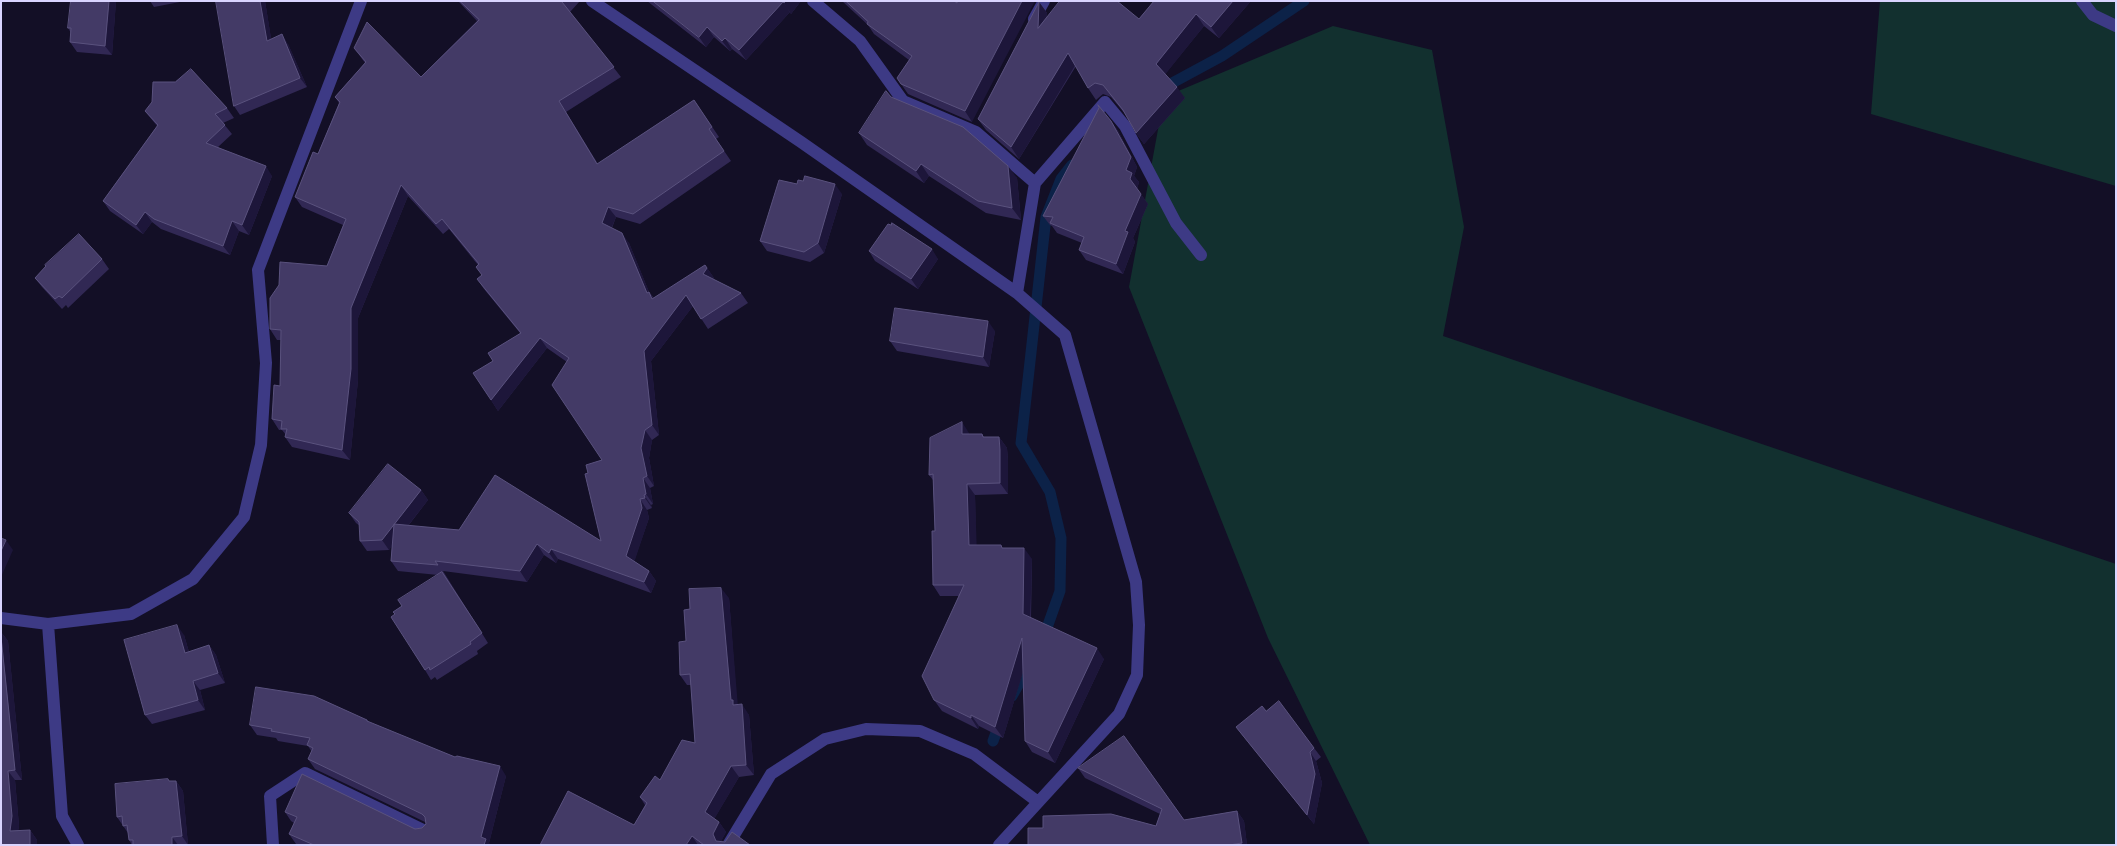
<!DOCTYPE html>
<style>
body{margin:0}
#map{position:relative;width:2117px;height:846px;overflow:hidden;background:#130f26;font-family:Lato,sans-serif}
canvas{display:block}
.frame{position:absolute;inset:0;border:2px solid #d9d4ff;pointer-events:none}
</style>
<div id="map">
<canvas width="2117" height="846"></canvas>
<div class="frame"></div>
</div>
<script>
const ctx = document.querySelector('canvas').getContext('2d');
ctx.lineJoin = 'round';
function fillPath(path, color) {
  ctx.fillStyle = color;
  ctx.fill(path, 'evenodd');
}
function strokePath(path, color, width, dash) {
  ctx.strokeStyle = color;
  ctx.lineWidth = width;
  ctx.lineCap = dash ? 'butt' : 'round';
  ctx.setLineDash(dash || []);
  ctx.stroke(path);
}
fillPath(new Path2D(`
 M1880 1H2116V186L1871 114Z
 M1333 26 1432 50 1464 227 1443 336 2116 564V845H1370L1268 638 1129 287 1164 97Z`), '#12302f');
strokePath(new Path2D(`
 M1161 89 1222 56 1304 1
 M1043 639 1060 591 1061 538 1050 492 1021 443 1046 217 1061 179 1072 165
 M1012 696 1030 664
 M993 741 1000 722`), '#0c2248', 11);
strokePath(new Path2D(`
 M592 1 801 142 1017 293 1065 335 1136 582 1139 625 1137 675 1119 714 999 845
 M813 1 860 41 903 101 976 132 1035 183 1017 293
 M2082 1 2093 15 2116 26
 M1034 19 1044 1
 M1035 183 1105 102 1125 126 1176 223 1201 255
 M1 618 48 624 131 614 193 579 244 517 261 445 266 363 258 270 361 1
 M48 624 62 816 78 845
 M273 845 270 796 305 773 425 831
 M728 845 771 774 825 739 866 729 920 731 974 754 1038 802`), '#3d3a85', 12);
fillPath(new Path2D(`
 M116 1 112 55 77 52 70 42 71 33 68 28Z
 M150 1H185L154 7Z
 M216 1H265L271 39 288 44 307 87 240 115 234 106Z
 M458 1H580L570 12 621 77 566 112 598 164 694 100 719 137 716 139 731 161 640 224 616 217 612 228 629 243 649 292 654 298 707 268 714 278 713 279 741 293 748 303 708 329 693 306 651 361 659 435 652 440 649 458 654 486 650 488 653 504 651 505 652 508 647 510 649 518 634 561 649 571 656 581 651 593 558 559 556 563 544 555 527 582 443 571 488 643 477 651 478 654 437 680 435 677 431 680 425 670 395 614 402 606 438 575 398 571 391 561 392 545 389 550 367 551 360 541V526L356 523 349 513 421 490 428 500 408 526 601 541 588 473 602 460 567 362 547 348 498 411 491 400 493 361 520 333 484 289 477 279 482 275 478 265 449 229 443 234 408 196 358 318V380L350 460 292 447 285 437 286 435 282 430H279L272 419 280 386 281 340H277L270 329 327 266 343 225 302 207 295 197 318 154 339 103 335 97 365 63 354 48 421 77 477 21Z
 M647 1H801L791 14 790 12 746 60 732 49 730 51 714 37 706 47Z
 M842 1H954L972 122 908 94 897 78 909 60 874 34 868 25Z
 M1154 1H1251L1219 38 1204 26 1165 74 1185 98 1144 144 1136 133 1126 115 1111 97 1103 94 1096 100 1088 88 1076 66 1019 159 986 130 978 119 1039 2 1047 13V18L1139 19Z
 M891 97 1017 178 1021 220 986 213 929 176 924 183 867 145 859 133Z
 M227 108 234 118 223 123 232 134 218 147 272 176 249 235 239 231 230 255 161 229 152 222 143 234 110 211 103 201 157 126 145 111Z
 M1111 121 1118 131 1137 167 1134 176 1139 182 1137 189 1148 204 1133 238 1135 242 1123 274 1086 260 1079 250 1082 243 1057 233 1052 226 1050 225 1043 216Z
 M842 194 824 253 810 262 767 251 760 241Z
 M891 225 938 259 918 289 875 261 869 251Z
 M102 259 109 269 68 308 66 305 62 309 42 287 35 278Z
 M995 331 989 367 897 351 890 341Z
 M969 433V434H982L984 437H999L1007 448 1008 461V494L975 495 976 545 1004 548 1032 559 1031 618 1104 659 1055 763 1032 752 1025 741 1023 671 1003 738 979 726 978 729 942 711 934 700 959 596H940L933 585 935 531 933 480 929 475Z
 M729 598 737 704 749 715 754 775 739 777 714 819 719 822 726 832 721 841 750 845H540L634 825 645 805 640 797 660 780 695 743 691 685H687L680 675 686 641 690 609Z
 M1 632 8 641 22 780H15L19 826 18 831 30 830 37 840V845H1Z
 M184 635 189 652 209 645 216 655 225 683 200 690 205 710 152 724 145 715Z
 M1266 711 1314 748 1321 757 1316 761 1322 783 1314 824 1243 736 1236 727Z
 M367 720 369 723 455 757 506 776 489 843 490 845H299L296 844 289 834 294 823 291 821 285 812 415 829 422 828 426 824 425 822 315 769 308 759 312 752 308 746 278 741 276 738 257 735 250 725Z
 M1124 736 1184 820 1237 811 1244 821 1247 845H1028L1156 826 1160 814 1085 778 1078 768Z
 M170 781H176L183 791 188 845H132L129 840 128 833 117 817Z`), '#312854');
fillPath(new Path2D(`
 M109 1H116L112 55 105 46Z
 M260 1H265L273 50 267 41Z
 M786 1H801L791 14 784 3Z
 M1022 1H1035L972 122 965 111Z
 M1233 1H1251L1219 38 1211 27Z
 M783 2 790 12 746 60 739 50Z
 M1039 2 1047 13 1046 39 1038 28Z
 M1196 14 1204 26 1164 76 1156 64Z
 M707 27 714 37 706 47 699 37Z
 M282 34 288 44 307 87 300 78Z
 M725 38 732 49 730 51 722 41Z
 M1068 53 1076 64 1019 159 1011 147Z
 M1177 87 1185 98 1144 144 1136 133Z
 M559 101 566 112 604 175 597 164Z
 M1111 121 1118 131 1137 167 1134 176 1139 182 1137 189 1130 179 1126 170Z
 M921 164 929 176 924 183 916 171Z
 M266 166 272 176 249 235 242 225Z
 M1008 166 1017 178 1021 220 1012 208Z
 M835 184 842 194 824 253 818 243Z
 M401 185 408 196 358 318V380L350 460 342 450 351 308Z
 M1141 194 1148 204 1133 238 1135 242 1123 274 1116 264 1125 231Z
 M608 207 616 217 609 234 602 223Z
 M145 212 152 222 143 234 136 225Z
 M232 221 239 231 230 255 223 246Z
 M622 233 629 243 649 292 656 302 653 301 647 293Z
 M932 249 938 259 918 289 911 279Z
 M707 268 714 278 710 284 703 274Z
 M686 295 693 306 651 361 659 435 652 425 644 351Z
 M988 321 995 331 989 367 983 357Z
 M540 338 547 348 498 411 491 400Z
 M962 422 969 433 970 445 962 434Z
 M645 430 652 440 649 458 654 486 647 476 641 448Z
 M999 437 1007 448 1008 461V494L1000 483Z
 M643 478 650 488 653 504 646 494Z
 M967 484 975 495 977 556 969 545Z
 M421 490 428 500 389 550 382 540Z
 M644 495 651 505 652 508 645 498Z
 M640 499 647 510 649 518 633 566 626 556Z
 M6 540 13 550 1 577V551Z
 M537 544 544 555 527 582 520 571Z
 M1024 548 1032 559 1030 625 1023 614Z
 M551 549 558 559 556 563 549 553Z
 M649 571 656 581 651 593 644 582Z
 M721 588 729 598 738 707 740 715 731 700Z
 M177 625 184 635 192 663 185 653Z
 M1 632 8 641 22 780 15 770Z
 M1022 638 1030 649 1003 738 995 727Z
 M209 645 216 655 225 683 218 673Z
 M1097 648 1104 659 1055 763 1048 752Z
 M193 681 200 690 205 710 198 700Z
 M742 704 749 715 754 775 746 765Z
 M971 715 979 726 978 729 971 718Z
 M1310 752 1316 761 1322 783 1314 824 1307 815Z
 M500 766 506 776 489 843 490 845H484L481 837Z
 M731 766 739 777 712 823 705 812Z
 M8 771 15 780 19 826 17 841 10 831Z
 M176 781 183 791 188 845 182 836Z
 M1237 811 1244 821 1247 845H1243L1242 843Z
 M719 822 726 832 720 844 716 841 713 834Z
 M30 830 37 840V845H30Z
 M692 836 698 845H686Z
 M172 837 178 845H172Z`), '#1d163a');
const building = new Path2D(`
 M71 1H109L105 46 70 42 71 28H68Z
 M216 1H260L267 41 282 34 300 78 234 106Z
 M460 1H563L562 2 614 67 559 101 597 164 694 100 712 127 709 129 724 151 633 214 608 207 602 223 622 233 647 293 649 292 652 299 705 265 707 268 703 274 741 293 701 319 686 295 644 351 652 425 645 430 641 448 647 476 643 478 646 494 644 495 645 498 640 499 642 508 626 556 649 571 644 582 551 549 549 553 537 544 520 571 435 561 438 565 391 561 394 524 459 530 495 475 601 541 585 474 588 473 586 465 602 460 552 385 569 358 540 338 491 400 473 373 493 361 488 353 521 333 477 279 482 275 476 267 479 264 442 219 436 224 401 185 351 308V369L342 450 285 437 287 429H281L282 421 272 419 274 385 280 386 281 330 270 329V298L279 285 280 262 327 266 346 219 295 197 313 152 318 154 340 102 335 97 366 62 354 48 367 22 421 77 479 20Z
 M653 1H786L784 3 783 2 739 50 725 38 722 41 707 27 699 37Z
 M846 1H954L957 3V1H1022L965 111 901 84 897 78 912 56 867 24 868 22Z
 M1060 1H1117L1139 19 1154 1H1233L1211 27 1196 14 1156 64 1177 87 1136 133 1123 110 1103 85 1095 83 1088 88 1068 53 1011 147 978 119 1039 2 1038 28Z
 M191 69 227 108 215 114 225 125 206 143 266 166 242 225 232 221 223 246 154 219 145 212 136 225 103 201 158 125 145 111 152 102 153 82H175Z
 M886 91 891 97 963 127 1008 166 1012 208 978 201 921 164 916 171 859 133Z
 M1098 105 1111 121 1131 157 1126 170 1132 173 1130 179 1141 194 1125 231 1128 232 1116 264 1079 250 1084 237 1050 223 1053 217 1043 216 1099 108Z
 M805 176 835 184 818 243 804 252 760 241 779 180 797 184 798 180 803 181Z
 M892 223 932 249 911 279 869 251 888 224 891 225Z
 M79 234 102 259 62 298 59 296 55 299 35 278 46 266 45 265Z
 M895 308 988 321 983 357 890 341Z
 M962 422V434H982L983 437H999L1000 450V483L967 484 969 545H1001L1002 548H1024L1023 614 1097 648 1048 752 1025 741 1022 638 995 727 971 715V718L934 700 922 676 964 585H933L932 531H935L933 474 929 475 930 438Z
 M388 464 421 490 382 540 360 541 359 522 349 513Z
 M1 538 6 540 1 551Z
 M442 572 482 633 470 642 471 644 430 670 429 667 425 670 391 617 395 614 393 612 402 606 398 600Z
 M721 588 731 700H733V705L742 704 746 765 731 766 705 812 719 822 713 834 716 841 725 842 732 832 750 845H704L692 836 686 845H540L568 791 634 825 647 803 640 797 655 776 660 780 682 740 695 743 690 674 680 675 679 642 686 641 684 610 690 609 689 589Z
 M177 625 185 653 209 645 218 673 193 681 198 700 145 715 124 640Z
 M1 637 15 770 8 771 12 816 10 831 30 830V845H1Z
 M256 687 314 696 367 720V721L455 757 457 756 500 766 481 837 486 839 484 845H314L289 834 297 817 285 812 302 774 415 829 422 828 426 824 425 817 422 814 308 759 313 748 307 745 310 738 271 731 272 729 250 725Z
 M1279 701 1314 748 1310 752 1315 774 1307 815 1236 727 1262 706 1266 711Z
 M1124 736 1184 820 1237 811 1242 843 1229 845H1028V828H1043V816L1111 814 1156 826 1162 809 1078 768Z
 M168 779 169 781H176L182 836 172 837V845H133V840H129L127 825 123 826 122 816 117 817 115 784Z`);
fillPath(building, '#433a66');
strokePath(building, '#5a527e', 1);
</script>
